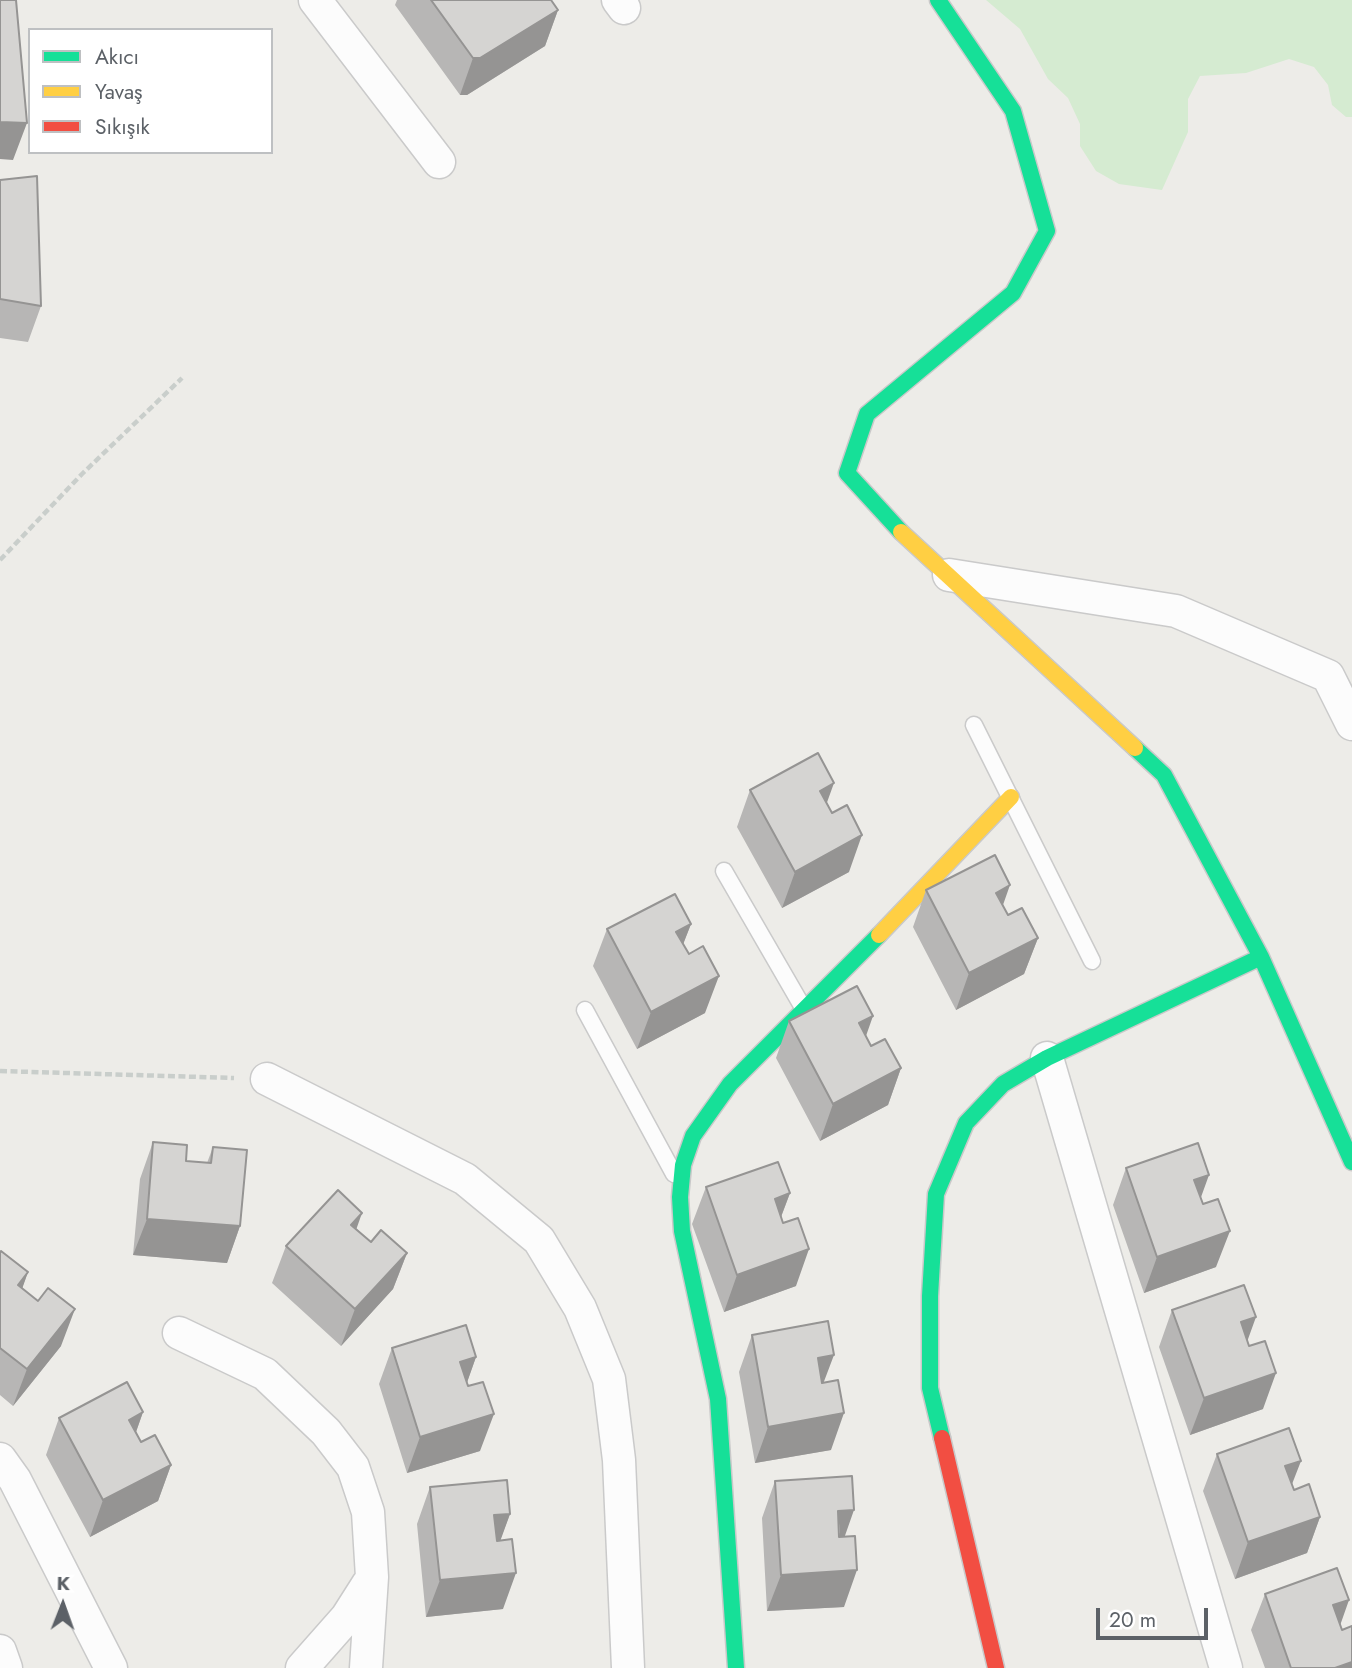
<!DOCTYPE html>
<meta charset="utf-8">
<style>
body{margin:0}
#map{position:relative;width:1352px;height:1668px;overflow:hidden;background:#edece8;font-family:Jost,sans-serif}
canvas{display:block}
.legend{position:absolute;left:28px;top:28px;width:245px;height:126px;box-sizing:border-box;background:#fff;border:2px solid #bec0c2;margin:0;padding:9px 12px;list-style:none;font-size:21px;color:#5c6167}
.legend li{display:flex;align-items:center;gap:14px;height:35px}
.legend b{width:35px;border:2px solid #bec0c2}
.north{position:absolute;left:28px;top:1570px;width:70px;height:70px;-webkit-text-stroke:5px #fff;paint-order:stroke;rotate:1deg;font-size:19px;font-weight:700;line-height:28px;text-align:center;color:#5c6167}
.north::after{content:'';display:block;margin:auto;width:24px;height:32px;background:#5c6167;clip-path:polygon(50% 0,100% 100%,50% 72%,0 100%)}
.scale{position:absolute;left:1096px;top:1608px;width:112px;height:32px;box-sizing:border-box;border:4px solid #5c6167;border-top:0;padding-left:9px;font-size:21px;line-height:24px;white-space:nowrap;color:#5c6167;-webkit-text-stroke:5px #fff;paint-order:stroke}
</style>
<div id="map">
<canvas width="1352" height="1668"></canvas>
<ul class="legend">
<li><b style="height:9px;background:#16e098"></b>Akıcı</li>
<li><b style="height:9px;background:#ffcf43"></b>Yavaş</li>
<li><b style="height:9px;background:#f24e42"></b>Sıkışık</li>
</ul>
<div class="north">K</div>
<div class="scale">20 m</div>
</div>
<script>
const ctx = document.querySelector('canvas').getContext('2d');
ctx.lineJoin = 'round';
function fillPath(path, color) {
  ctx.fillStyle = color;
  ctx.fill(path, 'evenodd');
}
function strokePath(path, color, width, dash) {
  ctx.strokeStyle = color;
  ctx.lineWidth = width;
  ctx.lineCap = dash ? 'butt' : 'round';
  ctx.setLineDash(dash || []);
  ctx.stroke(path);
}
fillPath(new Path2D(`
 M986 0H1352V117H1346L1332 105 1328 85 1314 67 1289 59 1246 73 1200 76 1188 99V132L1162 190 1119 184 1096 171 1080 146V124L1068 98 1048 79 1020 29Z`), '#d5ebd1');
const lane = new Path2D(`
 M974 725 1092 961
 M724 871 805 1011
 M585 1010 674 1174`);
const street = new Path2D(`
 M315 0 439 162
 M618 0 624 8
 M949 575 1176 611 1328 676 1352 724
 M1047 1058 1226 1668
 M267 1079 465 1179 539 1240 580 1308 609 1379 619 1460 628 1668
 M179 1333 265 1374 326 1432 353 1467 368 1512 372 1577 366 1668
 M0 1459 15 1480 111 1668
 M0 1651 6 1668
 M302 1668 347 1617 368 1584`);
const fast = new Path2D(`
 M901 532 847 473 867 414 1013 293 1047 231 1013 111 938 0
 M1135 748 1164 775 1261 957 1352 1162
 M942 1438 930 1388V1296L936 1194 966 1123 1003 1084 1047 1058 1261 957
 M736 1668 718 1399 682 1231 680 1197 683 1165 693 1136 730 1084 879 935`);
const slow = new Path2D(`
 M901 532 1135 748
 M879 935 1011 797`);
const jam = new Path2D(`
 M942 1438 996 1668`);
strokePath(lane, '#cacaca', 19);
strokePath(street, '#cacaca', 35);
strokePath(fast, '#c9c9c9', 19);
strokePath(slow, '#c9c9c9', 19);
strokePath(jam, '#c9c9c9', 19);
strokePath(new Path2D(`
 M0 560 82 474 182 378
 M0 1071 234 1078`), '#c9cecb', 4.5, [7, 3.5]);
strokePath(lane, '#fcfcfc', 16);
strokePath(street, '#fcfcfc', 32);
strokePath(fast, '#16e098', 16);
strokePath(slow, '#ffcf43', 16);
strokePath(jam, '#f24e42', 16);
fillPath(new Path2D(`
 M397 0H551L558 10 545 46 467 95H460L395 5Z
 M0 180 41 306 28 342 0 338Z
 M750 790 827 803 849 872 782 908 737 827Z
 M926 890 1003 906 1008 915 1038 938 1024 974 956 1010 913 927Z
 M691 924 683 944 689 954 705 1013 637 1049 593 966 607 929Z
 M789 1021 871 1046 901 1068 888 1105 820 1141 776 1058Z
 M153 1142 186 1161 207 1163 213 1147 240 1226 227 1263 133 1255 140 1179Z
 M1126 1168 1201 1198 1216 1267 1144 1293 1113 1205Z
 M706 1187 790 1193 781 1217 796 1286 724 1312 692 1224Z
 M357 1229 371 1242 407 1253 393 1289 341 1346 272 1283 286 1246Z
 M0 1253 28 1272 22 1288 38 1301 61 1346 13 1406 0 1395Z
 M1172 1310 1247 1340 1263 1409 1190 1435 1159 1347Z
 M752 1335 824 1382 831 1450 755 1463 739 1372Z
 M392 1348 476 1357 467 1382 480 1451 407 1473 379 1384Z
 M143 1412 136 1432 141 1442 171 1465 158 1501 90 1537 46 1455 59 1418Z
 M1217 1454 1292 1484 1294 1490 1320 1517 1307 1553 1235 1579 1203 1491Z
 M775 1481 844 1537V1607L767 1611 762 1518Z
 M430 1487 510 1514 500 1540 503 1609 426 1617 417 1524Z
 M1265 1594 1340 1624 1352 1668H1265L1251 1630Z`), '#b7b6b5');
fillPath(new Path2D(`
 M558 10 545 46 467 95H460L473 58Z
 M0 122 27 123 13 160 0 159Z
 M834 783 821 819 820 791Z
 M862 835 849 872 782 908 795 872Z
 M1010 885 997 922 996 893Z
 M691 924 677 960 676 932Z
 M1038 938 1024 974 956 1010 969 973Z
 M719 976 705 1013 637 1049 651 1012Z
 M873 1016 860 1053 859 1023Z
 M901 1068 888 1105 820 1141 833 1104Z
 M1209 1175 1196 1211 1194 1180Z
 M790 1193 776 1230 775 1199Z
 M362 1213 349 1250 351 1225Z
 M147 1219 240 1226 227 1263 133 1255Z
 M1230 1231 1216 1267 1144 1293 1157 1257Z
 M809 1249 796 1286 724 1312 737 1275Z
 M407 1253 393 1289 341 1346 355 1309Z
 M28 1272 15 1309 18 1285Z
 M75 1309 61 1346 13 1406 27 1369Z
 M1256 1317 1243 1353 1241 1322Z
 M834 1355 820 1392 818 1358Z
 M476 1357 463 1394 460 1362Z
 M1276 1373 1263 1409 1190 1435 1204 1398Z
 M143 1412 130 1449 129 1420Z
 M844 1413 831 1450 755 1463 768 1427Z
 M494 1414 480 1451 407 1473 420 1437Z
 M1301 1461 1287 1497 1285 1466Z
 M171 1465 158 1501 90 1537 103 1500Z
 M854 1510 841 1547 838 1511Z
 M510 1514 497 1550 494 1515Z
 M1320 1517 1307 1553 1235 1579 1248 1542Z
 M857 1570 844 1607 767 1611 781 1575Z
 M516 1573 503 1609 426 1617 440 1580Z
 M1349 1600 1336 1637 1333 1605Z
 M1352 1662V1668H1335Z`), '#959493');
const building = new Path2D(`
 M0 0H16L27 123 0 122Z
 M431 0H551L558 10 480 58H473Z
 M37 176 41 306 0 299V180Z
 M818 753 834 783 820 791 832 813 847 805 862 835 795 872 750 790Z
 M995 855 1010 885 996 893 1008 915 1022 908 1038 938 969 973 926 890Z
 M675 894 691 924 676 932 689 954 703 946 719 976 651 1012 607 929Z
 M857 986 873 1016 859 1023 871 1046 885 1039 901 1068 833 1104 789 1021Z
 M153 1142 187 1145 186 1161 211 1163 213 1147 247 1150 240 1226 147 1219Z
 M1198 1143 1209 1175 1194 1180 1203 1204 1218 1199 1230 1231 1157 1257 1126 1168Z
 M778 1162 790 1193 775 1199 783 1223 798 1218 809 1249 737 1275 706 1187Z
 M338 1190 362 1213 351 1225 371 1242 381 1230 407 1253 355 1309 286 1246Z
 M1 1251 28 1272 18 1285 38 1301 48 1288 75 1309 27 1369 0 1348V1253Z
 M1244 1285 1256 1317 1241 1322 1249 1346 1265 1341 1276 1373 1204 1398 1172 1310Z
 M828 1321 834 1355 818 1358 822 1383 838 1380 844 1413 768 1427 752 1335Z
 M466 1325 476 1357 460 1362 468 1386 483 1382 494 1414 420 1437 392 1348Z
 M127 1382 143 1412 129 1420 141 1442 155 1435 171 1465 103 1500 59 1418Z
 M1289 1428 1301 1461 1285 1466 1294 1490 1309 1484 1320 1517 1248 1542 1217 1454Z
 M852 1476 854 1510 838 1511 839 1537 855 1536 857 1570 781 1575 775 1481Z
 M507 1480 510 1514 494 1515 497 1541 512 1539 516 1573 440 1580 430 1487Z
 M1337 1568 1349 1600 1333 1605 1342 1630 1352 1626V1662L1335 1668H1291L1265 1594Z`);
fillPath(building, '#d5d4d2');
strokePath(building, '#959493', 2);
</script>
